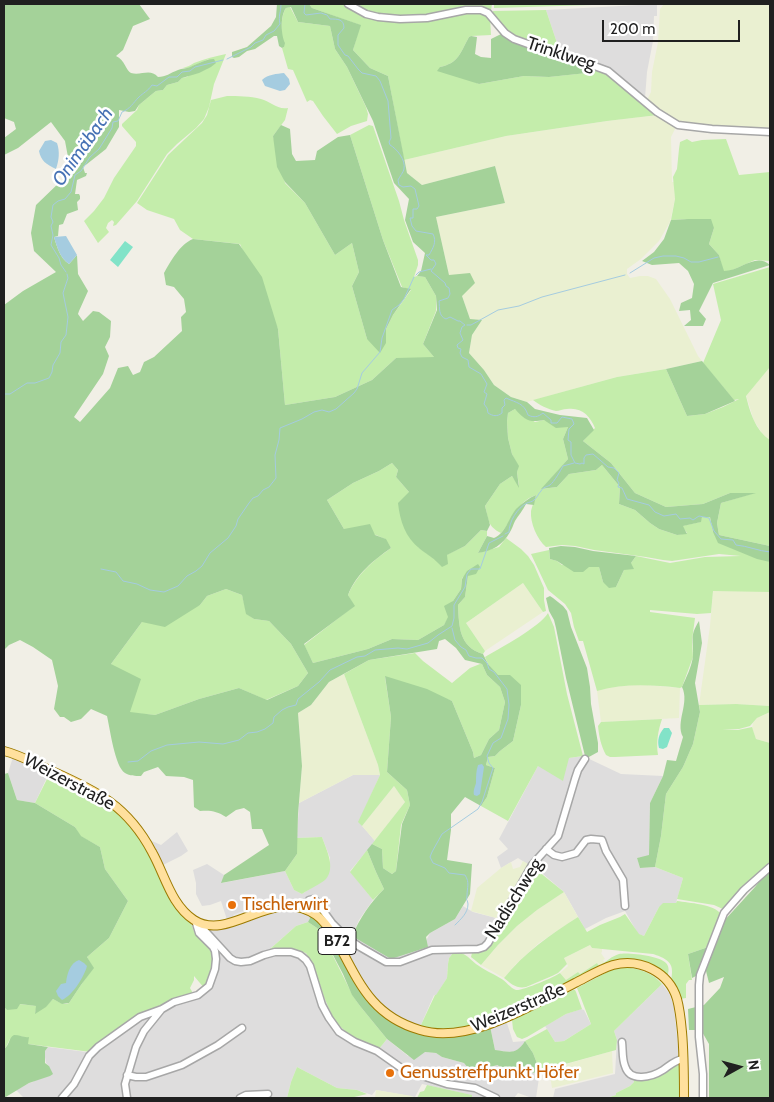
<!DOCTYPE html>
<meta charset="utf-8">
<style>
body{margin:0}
#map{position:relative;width:774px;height:1102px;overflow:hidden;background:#f1efe6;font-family:Cabin,sans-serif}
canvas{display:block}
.frame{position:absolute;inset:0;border:5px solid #202020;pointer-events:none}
.north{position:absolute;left:714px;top:1042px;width:50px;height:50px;-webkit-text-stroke:4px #fff;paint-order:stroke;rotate:83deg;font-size:14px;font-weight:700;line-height:20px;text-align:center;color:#202020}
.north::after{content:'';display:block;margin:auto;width:18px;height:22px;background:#202020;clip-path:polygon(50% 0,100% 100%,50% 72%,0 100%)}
.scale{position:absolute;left:602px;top:20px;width:138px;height:22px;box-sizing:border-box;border:2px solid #202020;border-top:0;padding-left:6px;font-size:15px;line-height:18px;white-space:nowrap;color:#202020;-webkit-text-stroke:4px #fff;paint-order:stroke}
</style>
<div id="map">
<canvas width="774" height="1102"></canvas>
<div class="frame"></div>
<div class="north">N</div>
<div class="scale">200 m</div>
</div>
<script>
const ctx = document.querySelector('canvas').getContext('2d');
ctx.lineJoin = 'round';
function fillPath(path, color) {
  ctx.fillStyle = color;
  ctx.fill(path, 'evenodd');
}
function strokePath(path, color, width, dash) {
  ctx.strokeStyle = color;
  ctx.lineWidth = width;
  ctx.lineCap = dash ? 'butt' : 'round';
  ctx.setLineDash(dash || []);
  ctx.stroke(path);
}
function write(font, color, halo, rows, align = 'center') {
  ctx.font = font + ' Cabin,sans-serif';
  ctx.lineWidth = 5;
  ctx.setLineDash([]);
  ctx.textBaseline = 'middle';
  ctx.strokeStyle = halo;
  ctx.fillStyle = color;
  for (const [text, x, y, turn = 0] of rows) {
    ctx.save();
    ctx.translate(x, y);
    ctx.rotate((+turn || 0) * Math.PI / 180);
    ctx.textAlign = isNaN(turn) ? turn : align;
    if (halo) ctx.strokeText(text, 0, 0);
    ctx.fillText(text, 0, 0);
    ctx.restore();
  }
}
fillPath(new Path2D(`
 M657 4V16H654L653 41 647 72 645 98H644L616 72 560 52 546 10Z
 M4 746 16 752 49 773 35 803 17 800 8 773 13 757 4 754Z
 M583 756 621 774 663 776 650 803 649 856 637 858 640 868 655 867 683 878 676 903 659 907 644 936 638 934 625 911 606 918 585 929 564 892 543 874 518 858 501 868 497 857 508 849 499 839 538 766 569 758Z
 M353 775H380L359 822 375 841 350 871 373 900 359 920 352 936 426 941 430 933 455 919 463 906 473 912 500 919 483 946 453 953 449 958 448 964 447 978 436 996 434 995 420 1027 403 1021 383 1008 310 918 308 922 296 926 271 948H283L306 953 315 970 324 997 379 1049 387 1039 408 1056 425 1052 436 1053 442 1057 464 1063 476 1070 498 1065 523 1070 533 1073 540 1071 536 1098H532L518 1093 514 1098H472L471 1095 422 1084 415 1097 376 1090 372 1095 357 1090 337 1088 297 1067 291 1082 287 1098H24L16 1090 29 1083 33 1082 49 1066 46 1063 45 1057V1051L48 1047 94 1053 145 1016 208 990 202 935 209 927 229 926 221 901 210 905 202 906 196 894V883L193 870 207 864 224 875 222 883 285 871 294 890 302 894 326 878 330 868V858L322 837 297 838 299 803Z
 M177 832 188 851 181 856 163 865 152 841 161 845Z
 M662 984 669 993 674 1006 679 1057 661 1072 633 1077 634 1082 630 1086 616 1093V1095L607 1098H553L555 1089 615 1074 617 1040 614 1031Z
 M581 1009 584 1010 591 1024 564 1041 555 1042 545 1026 566 1014Z
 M506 1020 513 1042 525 1041 519 1050 512 1052 495 1050 490 1026Z`), '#dedddd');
fillPath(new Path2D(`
 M664 4H770V130L683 124 670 119 648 102V98L651 92 652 72 658 42 660 9Z
 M658 115 676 127 671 137 672 182H674L675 199 670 222 659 241 641 259 627 269V274L630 278 640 276H648L656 279 670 299 698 356 702 361 666 369 617 377 527 402 511 397 494 385 484 370 469 353 472 335 482 320 470 319 462 296 449 275 436 217 505 203 495 166 422 185 407 173 404 160 506 136 607 121Z
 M770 367V440L764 436 754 421 746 395Z
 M523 583 543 612 485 651 466 623Z
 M713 591H770V706L736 704 699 705 710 626Z
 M344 674 378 765 380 775H353L299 803 302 766 298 713 311 705 329 682Z
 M629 685H648L680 688 679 718 601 722 597 691 607 688Z
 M770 712V743L756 739 752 728 753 723 757 718Z
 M394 786 405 802 375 841 362 826Z
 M523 861 530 865 500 919 471 911 477 888 501 868 511 862 513 869 520 867Z
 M564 892 578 917 539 943 516 964 504 978 481 965 498 945 517 926 537 910Z
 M590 945 592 948 602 949V952L601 953 605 959 603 960 605 963 599 966 597 963 580 974 578 972 566 980 560 973 568 966 564 958Z
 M612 1051 613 1073 552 1088 549 1069Z
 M376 1090 412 1096 413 1098H375Z`), '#eaf0d1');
fillPath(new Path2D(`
 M309 4H346L366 13 350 4H492L490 17 491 35 471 36 469 37C460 53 459 63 440 67L479 84 524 76 549 77 586 73 587 66 610 73 658 115 607 121 506 136 404 160 388 76 370 68 353 50 360 25 312 8Z
 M494 4H625L494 8Z
 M290 7 298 22 330 26 335 49 347 67 366 107 368 114 367 121 351 126 337 134 323 116 313 101 310 100 307 102 293 70 288 69 282 48 284 47C281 37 280 17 286 8Z
 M546 10 560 52 521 40 506 32 493 16V11Z
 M226 54 214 84 209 107 204 119 196 128 177 144 167 154 137 201 116 225 113 226 114 222 112 220 108 223 106 228 109 232 98 243 84 221 94 211 104 198 114 178 136 146V142L122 126V124L137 110 139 105 151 95 156 91 163 90 167 85 178 82 182 78 187 77 209 59 188 68H183C187 67 191 65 194 63 204 59 216 56 226 54Z
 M227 96C238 96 250 96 261 99 270 101 277 110 288 108L285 120 273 136 285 183 305 203 335 255 352 243 359 272 352 286 367 339 386 343V329L393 315 411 290 402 287 383 240 350 135 369 125 373 126 399 201 404 220 418 260V265L414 277 417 276 425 277 436 296V311L423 344 435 358H396L372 380 335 397 285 405 278 329 240 244 193 239 180 230 174 219 147 210 137 203 168 155 202 123 207 115 211 100Z
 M687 139 692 142 702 140 726 139 739 175 770 172V261L755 260 730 271H723L719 255 709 244 714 228 688 219 671 220 675 199 673 177 677 169 679 149 680 142Z
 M770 267V367L746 396C750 412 755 430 770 440V546L719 535 717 523 721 503 754 493H730L703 504 666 507 635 493 611 463 583 441 595 428C590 416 582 407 567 409 563 409 559 411 556 411 548 409 539 405 533 400L617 377 666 369 687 416 705 414 723 407 739 399 734 400 703 363 721 320 713 284Z
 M515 409 535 422 544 420 568 427 563 439 568 459 542 489 557 487 569 474 596 470 602 465 620 487 619 504 635 510 650 523 659 529 677 535 687 533 682 526 700 522 702 517H710L713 532 770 562V592L713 591 711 613 697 614 650 610V612L695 618 692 640 693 657 682 687 680 688C652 685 625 683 597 691L583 641H579L574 627 571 613 565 604 548 590 531 554 549 550 550 559 557 561 562 565 599 567 603 582 616 587 624 570 631 563 636 556 670 563 705 557 741 556 719 554 672 561 663 560 646 557 594 550 575 546 562 545 546 547C537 539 530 523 531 511 532 506 535 500 536 495 516 502 513 520 501 533 487 526 489 520 485 506L500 484 512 476 519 486 517 472 518 466 512 454 508 438 507 422 508 413Z
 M392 463 398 470 396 477 409 492 418 547 436 560 465 546 481 530 487 531V536L478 553 499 547 506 538 521 549 528 556 534 565 544 588V600L546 611 543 612 523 583 466 623 485 651 483 654C459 647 459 626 458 605L465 597 468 576 480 567 462 578 461 589 453 601 449 617 444 625 418 640 392 639 368 649 313 663 304 645 354 606 348 595C356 575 374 560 391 548L385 539 376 535 344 529 327 500 353 483 379 471Z
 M226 589 242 595 247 614 254 619 269 621 291 644 308 673 298 686 266 700 239 688 199 699 155 715 130 713 111 664 142 622 200 605 207 596Z
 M548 613 554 627 567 694 583 756 569 758 563 781 538 766 508 821 481 806 487 797 495 768 486 765 488 757 495 756 500 751 513 741 521 705 488 664 485 657C499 649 541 626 548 613Z
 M415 653 423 661 452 683 470 668 480 664H482L487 675 500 687 505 702 499 730 489 739 481 755 474 758 473 752 452 701 385 677 391 717 387 772 407 790 410 805 401 825 396 871 392 874 383 868 382 849 372 844 405 802 394 786 362 826 358 822 380 775 378 765 344 674 369 660Z
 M736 704 770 706V712L757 718 750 726 739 729 722 730H738L752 727 756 739 770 743V866L725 910 714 905 677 899 683 878 655 867 661 836 666 794 683 767 693 744 700 712 699 705Z
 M662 719C658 731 656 742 658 755L615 757H610L606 755C601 746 599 736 598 726L601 722Z
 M51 773 86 791 114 808 133 827 190 921 195 934 213 949 214 968 205 989 194 976V980L190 988 194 995 145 1013 91 1052 28 1044 25 1038 21 1036 10 1039 6 1047 4 1049V1007L7 1010 19 1004 37 1006 35 1013 46 1006 53 999C58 1001 63 1006 69 1003L81 985 93 968 87 957 109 938 128 901 105 869 100 847 80 836 75 827 35 803 48 777H49Z
 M322 837C326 849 336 867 326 879 322 883 308 890 302 894L294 890 285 871 297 854V838Z
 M367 850 376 872 384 889 373 900 350 872Z
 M533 867 564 892 537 910 517 926 498 945 481 965 471 957 472 953 481 950Z
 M677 901C689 903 714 904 721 914L711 946 688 954 692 980H689L686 984V998L680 999C678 993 673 986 672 980 671 977 672 976 672 972 673 961 662 957 653 954L592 948 590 945 564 958 567 964 558 973 552 976 526 987C517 989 511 984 504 978 524 953 551 934 578 917L587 932 600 925 620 917 625 914 639 934 644 936 659 907 663 903H676Z
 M308 922 317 928 323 936 353 996 360 1006 387 1039 379 1049 352 1037 335 1022 324 997 315 970 306 953 283 948 270 949 296 926Z
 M453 951C464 952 468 957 476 964 484 970 492 973 500 978 506 981 510 988 516 990 522 991 555 977 560 973L566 980 578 972 580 974 597 963 599 966C606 962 612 956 619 954 628 952 660 956 666 963 669 966 669 970 668 974H666L629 960 523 1007 480 1024 446 1031 420 1027 435 995H436L447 978 448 964 449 958 453 953Z
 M624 967C639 969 652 972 662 984L614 1031 617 1040 616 1050 540 1071 533 1053 525 1041 547 1029 555 1042 564 1041 591 1024C586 1012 582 1000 577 988L611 970Z
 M573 990H575L576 992 582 1009 566 1014 527 1037 522 1039 517 1037 513 1029 512 1020 513 1019Z
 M680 1062 681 1098H607L616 1095V1093L630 1086 634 1082 633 1077 637 1078Z
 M297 1067 337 1088 357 1090 367 1094 350 1098H287L291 1082Z
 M427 1085 472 1095V1098H417L420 1092 424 1091Z`), '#c4edab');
fillPath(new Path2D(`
 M4 4H139L150 19 133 26 123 50 116 56C125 60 126 71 131 73 141 76 150 68 158 77 166 77 170 73 178 70 182 68 186 69 190 67 197 64 206 59 214 59L216 63 211 67 199 73 182 78 178 82 167 85 163 90 156 91 151 95 139 105 135 111 129 112 119 110V127L106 149 87 164 83 167 85 173H87L86 176 77 180 75 194H79L80 196V199L77 202 78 210 67 214 63 224 59 225 58 236 54 237C57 247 60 258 69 264L77 255 78 274 88 291 79 311 78 314 83 321 93 311 99 312 111 321 110 337 105 347 109 356 103 374 74 417 80 422 110 388 118 368 128 366 133 375 140 372 144 362 154 357 182 331 181 317 186 312 184 299 174 287 166 285 164 273C171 261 180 244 193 239L239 244 262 277 278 329 285 405 335 397 372 380 396 358 434 357 423 344 437 310 436 296 425 277 417 276 421 271 425 253 413 242 405 220 409 199 394 183 373 121 347 67 335 49 330 26 298 22 291 7 286 8C280 16 281 35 285 43L284 47 282 48 279 46 277 36H274L255 49 247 51 239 57 234 58 232 57V52L247 47 271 26 276 17 277 4H309L312 8 361 25 353 50 370 68 388 76 407 173 422 185 495 166 505 203 436 217 449 275 470 273 475 283 462 296 470 319 482 320 472 335 469 353 484 370 494 385 511 397 527 402 535 409 560 415 587 418 594 430 583 441 611 463 635 493 666 507 703 504 730 493H756L721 503 717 523 719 535 770 546V562L757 559 718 543 713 532 710 517H702L701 522 683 526 687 534 677 535 659 529 650 523 635 510 619 504 620 487 602 465 596 470 569 474 557 487 541 489 568 459 563 439 568 427 556 428 544 420C529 423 525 420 515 409L508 413 507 422 508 438 512 454 519 466 517 472 519 488 512 476 500 484 485 506 490 525 487 531 481 530 465 546 447 555 448 564 442 567C435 559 428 555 420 549 405 537 400 521 398 503L409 492 396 477 398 470 392 463 379 471 353 483 327 500 344 529 370 524 375 535 386 539 391 548C374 560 356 574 348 595L355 606 304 644 313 663 368 649 392 639 418 640 444 625 448 617 444 606 453 601 461 589 462 579 467 571 478 564 480 567 476 574 468 576 465 597 458 605C459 626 459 647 483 654L488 664 498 675H510L521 685V705L513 741 500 751 495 756 488 757 486 765 495 768 487 797 481 806 465 797 451 814V830L447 860 472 864 470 894 455 919 430 933 426 937 428 947 391 959 352 936C360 918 370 903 384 889L376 872 367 850 372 844 382 849 383 868 392 874 396 871 402 824 410 805 407 790 387 772 391 717 385 676 427 689 452 701 473 752 474 758 481 755 489 739 499 730 505 702 500 687 487 675 482 664 465 660 456 648 445 639 439 641 437 649 369 660 329 682 311 705 298 713 302 766 298 814 297 854 285 871 221 883 224 875 269 845 262 829H252L250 812 244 808 236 810 226 817C217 811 210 810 200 811L194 807 193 780 184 777 166 776 158 767 144 772 141 776C135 776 130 776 125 773 115 767 110 729 107 716L91 709 81 719 71 722 64 717H60L54 709 58 686 52 660 33 647 20 640 9 645 4 650V305L23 291 56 272 34 251 31 233 36 205 64 178 68 157 65 141 51 122 18 148 4 155V138L16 129 14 122 4 118ZM226 589 242 595 246 614 254 619 269 621 291 644 308 673 298 686 267 700 239 688 199 699 155 715 130 712 141 679 111 664 142 622 165 627 200 605 207 596Z
 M503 33 587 66V73L549 77 524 76 479 84 437 71 440 67C459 63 460 53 469 37L471 36 477 37 475 54 481 57 491 58V39Z
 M281 125 290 129 292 154 296 161 315 160 317 151 338 137 350 135 383 240 401 287 411 289 393 315 386 329V343L380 353 367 339 352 286 359 272 352 243 335 255 305 203 285 182 277 167 273 136Z
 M688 219H711L714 228 709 244 719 255 724 271C740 271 756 252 770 265L713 283 699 311 706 319 703 326H684L691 320 690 310 679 311 681 303 692 298 694 284 688 271 679 263 652 265 642 261 654 252 664 239 671 220Z
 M702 361 735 401 705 414 687 416 666 369Z
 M536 495 534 505 526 504C523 510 518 516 515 521 513 525 512 529 510 532 503 545 492 551 478 553L487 536 494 538C506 533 508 519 516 509 522 503 529 498 536 495Z
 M561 546 575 547 593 551 636 556 631 563 634 569 624 570 616 587 609 588 603 582 599 567H589L583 572H574L557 561 550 559 549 548Z
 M550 596 553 598 563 606 567 611 571 627 587 668 590 687 591 704 598 743V752L587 758 585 756 566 678 556 628 554 620 549 611 546 598Z
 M699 621 702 643 695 683 700 712 693 744 683 767 666 794 661 836 655 867 640 868 637 858 649 855 650 803 663 776 667 760 676 761 683 737C675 722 690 703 682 687 686 678 692 666 693 656 694 639 689 637 699 621Z
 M8 773 17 800 35 803 75 827 81 836 100 847 105 869 128 901 109 938 87 957 94 968 81 985 69 1003 62 1004 53 999 46 1007 35 1014 36 1006 20 1004 17 1009 7 1010 4 1007V774Z
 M770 868V1098H709V1044L701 1030H689L688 1009 704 1005 720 988 724 977 709 983 706 971 692 978 688 954 714 945 722 923 755 887Z
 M308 913 323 925 364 996 417 1032 490 1026 495 1050C511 1052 516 1055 525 1041L533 1053 540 1071 533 1073 523 1070 512 1075 502 1073 498 1065 476 1070 469 1069 464 1063 442 1057 436 1053 425 1052 414 1060 387 1039 360 1006 352 995 343 974 323 936 317 928 308 922 310 918Z
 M14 1035C20 1035 24 1038 29 1037L28 1044 48 1047 45 1051V1063L49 1066 53 1074 50 1076 29 1083 4 1098V1049C10 1045 8 1038 14 1035Z`), '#a4d299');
fillPath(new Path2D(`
 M125 241 133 247 118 267 110 260Z
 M664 728H669L672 733 667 747 663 749 659 748C657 740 659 734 664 728Z`), '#82e3c8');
fillPath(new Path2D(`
 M280 899H284L285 903 234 919 233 915 235 914 267 902Z`), '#e8e8e8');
fillPath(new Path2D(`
 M284 73 289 79 290 84 285 90 280 91 265 86 262 80C268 74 277 74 284 73Z
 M51 140 57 143C60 152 59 160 56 169 46 164 41 161 39 151L45 141Z
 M66 236 77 255 69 264C60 258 57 247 54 237Z
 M482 764 484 767 480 794 477 796 474 795C473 790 475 787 476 783 476 777 476 771 478 765Z
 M79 960 84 963 87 966C84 977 73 995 62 1000L58 996 56 991 61 984 66 983C67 974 70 963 79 960Z`), '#a5cce0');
strokePath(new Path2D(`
 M305 4 304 13 306 15 321 13 327 15 330 19C338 19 344 19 344 28L338 35V45L345 55 348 56 358 69 362 73 376 76 380 81 388 101 391 138 389 142 390 145C397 149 406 160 404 169 403 173 400 176 398 180L399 185 403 187 411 186 415 189 419 206 417 209H413V218H410L412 226 416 231 433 234C437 242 433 248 429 255H426L431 260H434L436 264 431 271 445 283 446 286 449 288 450 294 448 298 439 301C440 308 438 316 446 319L450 317 458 321H460L465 325 462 327 460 333 463 340 457 345 458 348 461 349 460 353 462 357 468 360 469 367 481 374 487 384 484 392 487 394 484 404 487 408 488 413C493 416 497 417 502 413V408L505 405 504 400 506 398C517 403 524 403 528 415 534 418 538 417 543 413L551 420V423H557L562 417 572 419 574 424 569 429 568 440 571 442V455L575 463 580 464 582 463 584 464V458L586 455 593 454 608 467 614 468 619 473 617 480 619 483 618 487 622 488 627 499 649 505 655 512 664 516 676 514 680 519 690 518 693 520 699 516 709 518 714 531 721 539 733 540 736 545C748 546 758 551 770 552
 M227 59 251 47 255 43 263 40 266 35 274 31 280 24C278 15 281 13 281 4
 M66 272 61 265 59 258 51 245 53 235 51 226 53 222 51 217 53 205 58 201 65 199 71 192 75 175 81 171 90 157 99 149 112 128 113 122 118 121 122 112C130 109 133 103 139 97 143 93 148 91 152 85L157 86 169 77H177L182 72 190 71 195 67 223 60
 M630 273 654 258 663 256H676L684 258 691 262H699L718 257
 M416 275 419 272 431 269
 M467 325H471L498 310 519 306 542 297 625 275
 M4 394H10L27 383H35L49 378 52 372 53 365 60 353 61 342 66 335 68 317 63 293 68 278 67 274
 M505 534 509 532C509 522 517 508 527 503 529 502 532 502 534 500 537 498 538 494 541 491 543 487 547 487 550 485 554 482 561 470 563 466L574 463
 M101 569 116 572 123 581 137 584 150 590 164 592 178 586 187 576 196 571 202 566 210 553 228 538 236 526 238 519 249 503 253 498 258 496 263 490 269 487 276 478 275 455 279 440 280 428 302 419 314 412 322 410 329 412 336 409 354 393 357 389 362 373 380 352 382 338 392 310 399 305 404 299 414 277
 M452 628 455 640 461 647 466 650 469 656 476 658H482L487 663 489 669 494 672 507 689 509 705 508 719 501 738 493 743 487 756 489 763 493 768 482 802 478 809 442 834 432 852 430 857 433 863 445 868 449 873 465 875C470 883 467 887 467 896 466 903 467 897 468 904 468 913 461 919 455 925
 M128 762 138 761 151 751 167 745 199 742 223 744 239 740 248 733 257 732 265 729 273 723 274 717 282 710 288 707 296 705 298 699 319 682 330 670 357 657 365 656 375 650 398 648 407 649 428 643 438 635 452 626 454 618V605L465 587 467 574 471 569H480L489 543 503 536`), '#a5cce0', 1);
const minor = new Path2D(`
 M348 4 366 14 378 17 400 19 427 18 466 10H481L488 13 505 33 514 39 528 44 551 50 608 71 657 112 678 125 712 129 770 132
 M546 849 554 855 562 857 576 853 586 840 591 839 602 840 606 851 623 880 625 906
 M306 909 309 900 313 899 316 901 332 923 347 938 360 947 386 962H400L432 950 478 949 484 947 488 943 532 865 558 836 575 779 578 770 585 759
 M196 921 230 958 235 961 241 962 250 961 264 955 275 952H291L300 955 306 960 310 966 322 1005 329 1018 339 1032 355 1042 377 1051 404 1070 447 1084 475 1088 496 1098
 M622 1042C623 1050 622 1059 625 1066 630 1083 652 1077 663 1070 669 1066 675 1060 683 1059
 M127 1075 136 1077H146L182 1065 218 1045 242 1028
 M62 1098 74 1084 89 1056 98 1047 140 1017 162 1009 174 1002 198 995 209 986 215 969 216 959 215 951 213 947 199 933 195 920
 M127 1098 125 1084 136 1047 144 1031 161 1010
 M240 1098 246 1095 268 1094
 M703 1098V1074L699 1037V985L700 975 724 913 744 890 770 867`);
const major = new Path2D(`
 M4 751C20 755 36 764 52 771 97 791 128 806 152 852 165 875 171 905 194 920 230 943 273 885 316 915 327 923 334 937 341 949 361 987 375 1017 420 1030 469 1045 532 1005 575 983 587 977 600 969 613 965 640 958 669 972 677 999 680 1010 681 1021 682 1032 684 1054 684 1076 684 1098`);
strokePath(minor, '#a7a7a7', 9);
strokePath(major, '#9c7a00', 10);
strokePath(minor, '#fff', 6);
strokePath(major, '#ffe09d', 8);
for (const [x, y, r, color] of [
 [232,905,5,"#e8710a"],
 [390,1073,5,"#e8710a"]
]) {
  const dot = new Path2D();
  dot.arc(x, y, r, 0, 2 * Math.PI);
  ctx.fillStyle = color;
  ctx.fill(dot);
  strokePath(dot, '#fff', 2);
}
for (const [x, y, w] of [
 [337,941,38]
]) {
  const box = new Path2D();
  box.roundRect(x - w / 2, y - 13.5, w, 27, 4);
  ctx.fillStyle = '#fff';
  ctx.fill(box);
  strokePath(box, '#202020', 1);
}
write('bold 16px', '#202020', null, [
 ["B72",337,941]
]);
write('18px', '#202020', '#fff', [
 ["Trinklweg",561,54,18],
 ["Weizerstraße",69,782,28],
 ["Nadischweg",514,899,-58],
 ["Weizerstraße",518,1008,-23]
]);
write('18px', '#c56008', '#fff', [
 ["Tischlerwirt",242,905],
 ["Genusstreffpunkt Höfer",400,1073]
], 'left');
write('italic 19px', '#4772b5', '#fff', [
 ["Onimäbach",83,147,-55]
]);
</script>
